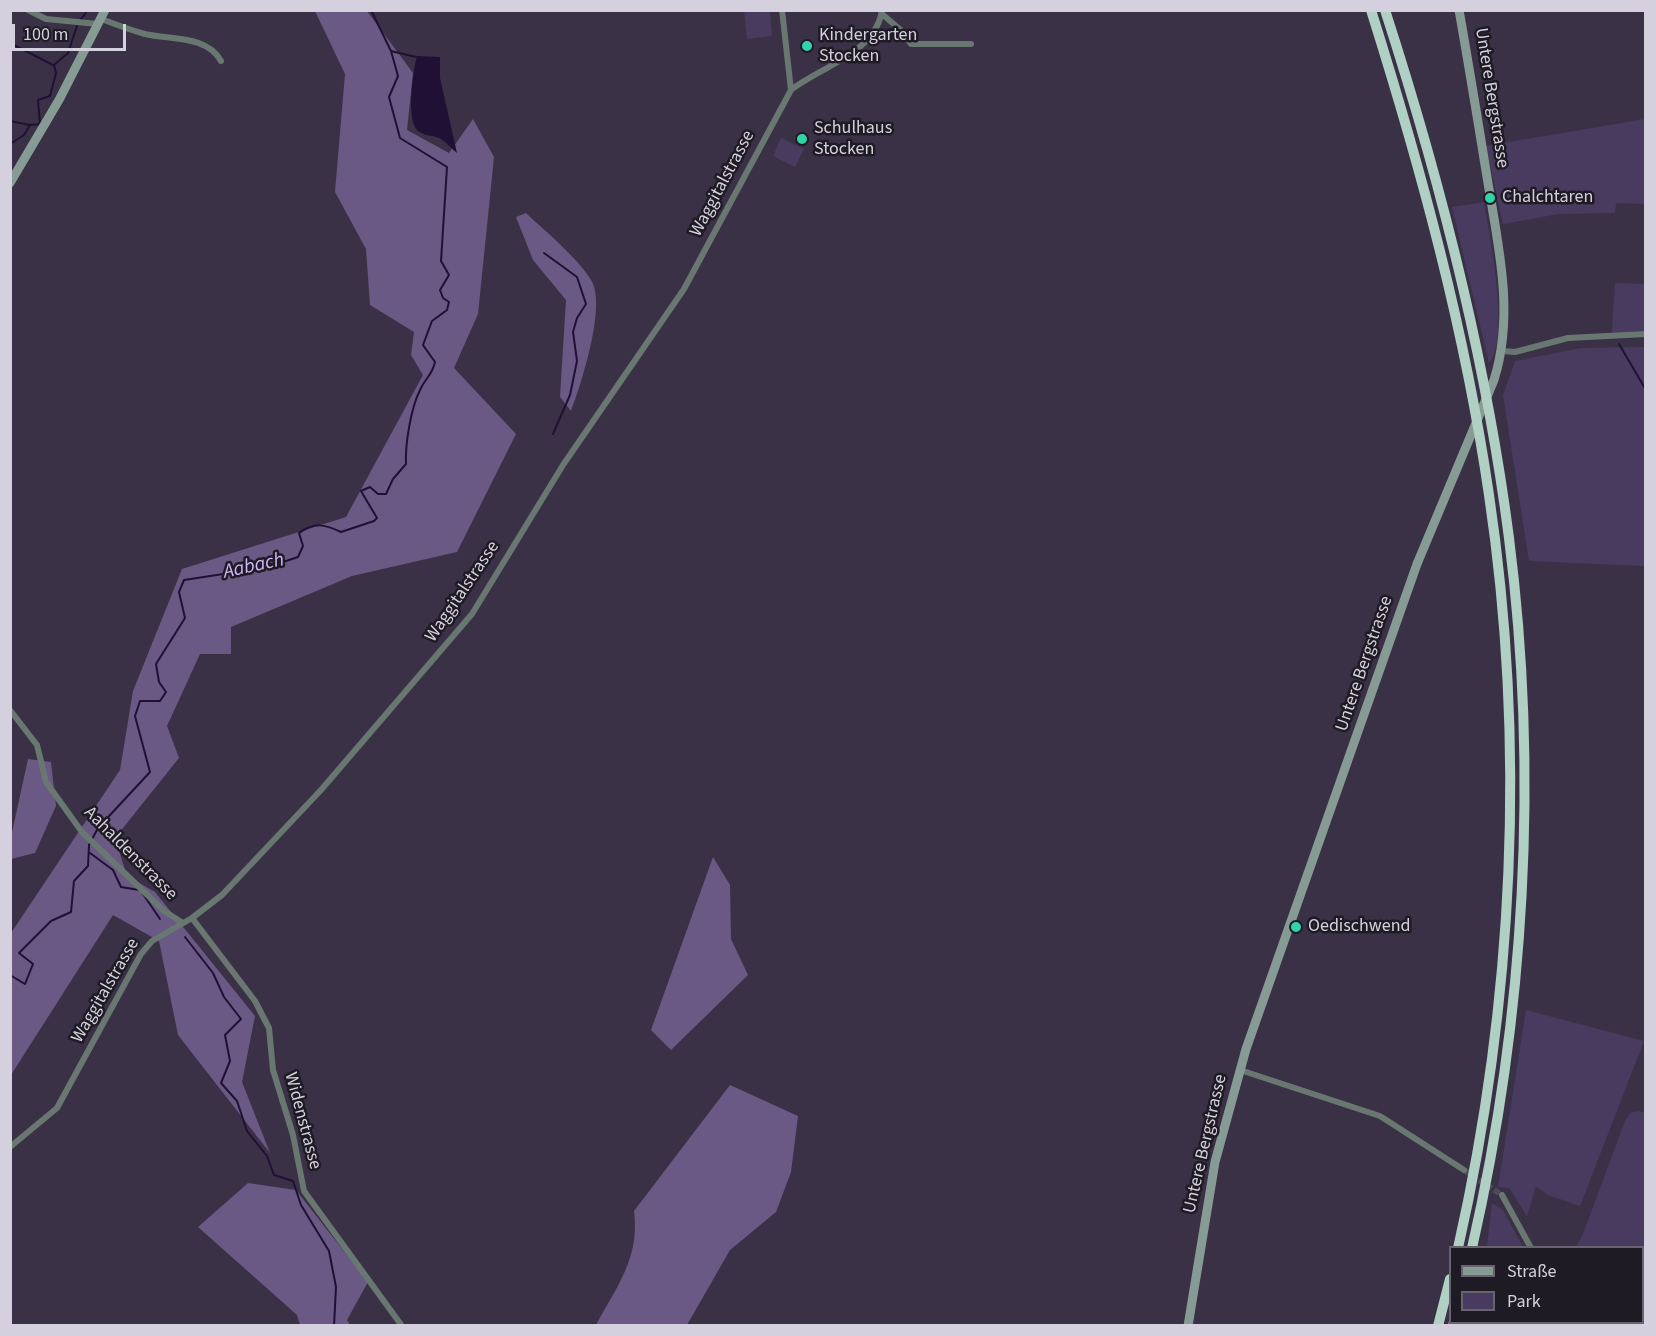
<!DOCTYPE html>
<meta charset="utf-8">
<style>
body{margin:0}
#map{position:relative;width:1656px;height:1336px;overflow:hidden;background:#3a3147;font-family:"Source Sans 3",sans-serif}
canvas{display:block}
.frame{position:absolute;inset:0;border:12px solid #d4d0de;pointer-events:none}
.legend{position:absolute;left:1449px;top:1246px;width:195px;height:78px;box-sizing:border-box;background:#1f1b25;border:2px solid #67636f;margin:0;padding:8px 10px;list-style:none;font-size:18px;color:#d4d0de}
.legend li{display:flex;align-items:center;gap:12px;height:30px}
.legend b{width:30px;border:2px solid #67636f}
.scale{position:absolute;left:12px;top:24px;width:114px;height:27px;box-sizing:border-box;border:3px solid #d4d0de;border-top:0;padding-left:8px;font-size:18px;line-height:21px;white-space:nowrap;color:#d4d0de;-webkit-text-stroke:4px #1f1b25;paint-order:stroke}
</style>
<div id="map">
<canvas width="1656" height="1336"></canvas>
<div class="frame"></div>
<ul class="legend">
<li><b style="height:8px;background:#869b93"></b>Straße</li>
<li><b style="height:16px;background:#493b60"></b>Park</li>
</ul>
<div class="scale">100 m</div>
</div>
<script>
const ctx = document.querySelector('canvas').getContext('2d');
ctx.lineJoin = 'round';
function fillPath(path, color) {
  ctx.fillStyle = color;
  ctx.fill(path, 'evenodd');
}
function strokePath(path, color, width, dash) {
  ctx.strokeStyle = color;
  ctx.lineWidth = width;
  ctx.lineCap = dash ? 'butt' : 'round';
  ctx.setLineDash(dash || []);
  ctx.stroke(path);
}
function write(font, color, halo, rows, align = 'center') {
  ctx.font = font + ' "Source Sans 3",sans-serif';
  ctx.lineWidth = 5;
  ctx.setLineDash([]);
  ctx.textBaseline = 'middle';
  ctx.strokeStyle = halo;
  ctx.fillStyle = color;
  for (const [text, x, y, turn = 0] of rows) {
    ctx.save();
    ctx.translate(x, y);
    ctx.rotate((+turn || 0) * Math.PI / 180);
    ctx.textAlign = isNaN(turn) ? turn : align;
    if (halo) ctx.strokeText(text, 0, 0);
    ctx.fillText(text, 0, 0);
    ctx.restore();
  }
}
fillPath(new Path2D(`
 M744 11H770L772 36 747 39Z
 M1645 119V204L1616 203 1615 213 1559 214 1503 224 1486 146Z
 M781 138 804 149 795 167 773 156Z
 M1484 202C1489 234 1511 339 1489 363L1452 207Z
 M1615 283 1645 284V331L1612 333Z
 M1645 347V566L1529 561 1503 395 1515 361 1581 348Z
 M1526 1010 1644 1041 1580 1206 1548 1195 1536 1186 1527 1216 1509 1188 1498 1187Z
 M1638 1111 1645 1113V1325L1559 1326 1558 1323 1642 1322V1248L1576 1247 1583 1234 1625 1121 1630 1113Z
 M1492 1203 1503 1210 1523 1247H1487Z`), '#493b60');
fillPath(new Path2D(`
 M315 11H367L413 73 407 130 449 153 473 119 494 157 478 314 454 368 516 434 457 552 352 576 231 627V654H200L167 726 179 758 115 838 127 876 155 892 255 1016 242 1082 270 1153 178 1035 159 941 113 915 11 1075V933L120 770 133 691 182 569 346 517 423 375 411 355 414 332 370 305 366 249 335 192 345 74Z
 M526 213C545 231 578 258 591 280 607 304 581 385 571 411L560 397 566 300 533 260 516 217Z
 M28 759 51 762 56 806 35 853 11 859V837Z
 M713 857 730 885 731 939 748 975 671 1050 651 1030Z
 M730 1085 798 1116 791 1172 776 1212 730 1250 687 1325H596C617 1286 640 1258 634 1211Z
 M248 1183 296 1190 368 1282 347 1320 350 1325H300L297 1315 198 1227Z`), '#6a5984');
fillPath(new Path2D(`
 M417 56 440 57V78L457 153C452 149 445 141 439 138 431 135 424 136 417 130 406 118 413 71 417 56Z`), '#211035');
strokePath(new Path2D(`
 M81 19 88 10
 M10 43 53 65
 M391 51 416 57
 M10 121 30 125 40 124 38 100 50 96 56 73 54 65 68 53 77 26
 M10 144 24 135 30 125
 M544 253 577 277 586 304 577 318 573 332 577 361 570 395 553 434
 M1619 344 1646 390
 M90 853 113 870 121 887 139 890
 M143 894 160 919
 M185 937 213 973 224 997 241 1019 225 1035 230 1061 221 1083 237 1101 247 1131 267 1156 274 1175 293 1181 301 1205 329 1251 336 1287 334 1326
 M10 975 25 984 33 964 19 953 51 921 71 912 74 881 88 866 89 845 98 828 150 772 135 716 140 701H160L166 692 159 682 156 664 185 618 179 592 184 580 243 571 257 564H277L298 557 303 546 299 533C315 522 324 524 341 532L374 521 377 518 361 491 370 487 378 494H386L393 479 406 464C405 444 411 408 420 390 425 378 432 376 435 362L423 345 432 321 447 310 449 302 443 298 440 290 449 275 441 261 447 167 400 138 389 97 398 76 391 51 371 10`), '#211035', 2);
strokePath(new Path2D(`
 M1464 1170 1502 1195`), '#51495e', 6, [6, 3]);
strokePath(new Path2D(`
 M28 10 46 19 98 24
 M782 10 791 90
 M882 14 903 32 911 44H971
 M101 19C115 24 130 30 145 34 170 40 207 35 221 61
 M1502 351 1515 352 1568 338 1646 334
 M10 710 37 745 46 782 82 832 164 911 183 923
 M192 918 255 1001 269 1028 273 1070 293 1135 304 1191 402 1326
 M1240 1070 1380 1116 1464 1170
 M10 1147 57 1108 141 954 152 941 192 918 222 895 321 790 472 614 563 465 684 289 791 90C820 67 876 53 882 10
 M1502 1195 1531 1248
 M1558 1322 1559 1326`), '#697771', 6);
strokePath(new Path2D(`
 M10 183 59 100 105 10
 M1188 1326 1215 1162 1246 1049 1417 564 1494 380C1515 313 1498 245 1487 177 1478 122 1469 66 1459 10`), '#869b93', 9);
strokePath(new Path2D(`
 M1371 10C1421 169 1465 330 1489 495 1526 744 1514 1001 1458 1248
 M1385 10C1441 183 1486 359 1509 538 1539 774 1525 1016 1472 1248
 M1438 1326 1450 1279
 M1453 1326 1454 1322`), '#afd0c3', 10);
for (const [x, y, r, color] of [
 [807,46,6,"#31d4a9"],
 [802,139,6,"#31d4a9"],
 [1490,198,6,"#31d4a9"],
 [1296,927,6,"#31d4a9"]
]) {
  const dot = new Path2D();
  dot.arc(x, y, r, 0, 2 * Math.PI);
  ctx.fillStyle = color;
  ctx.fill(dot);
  strokePath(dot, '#1f1b25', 2);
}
write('18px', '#d4d0de', '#1f1b25', [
 ["Kindergarten",819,36],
 ["Stocken",819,57],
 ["Schulhaus",814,129],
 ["Stocken",814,150],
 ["Chalchtaren",1502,198],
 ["Oedischwend",1308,927]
], 'left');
write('18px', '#d4d0de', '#1f1b25', [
 ["Untere Bergstrasse",1491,98,81],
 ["Waggitalstrasse",723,184,-62],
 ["Waggitalstrasse",463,592,-56],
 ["Untere Bergstrasse",1365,664,-71],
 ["Aahaldenstrasse",130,854,45],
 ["Waggitalstrasse",106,991,-60],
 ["Widenstrasse",302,1121,75],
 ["Untere Bergstrasse",1206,1144,-77]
]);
write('italic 20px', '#cfb5fa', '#1f1b25', [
 ["Aabach",254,567,-12]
]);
</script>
